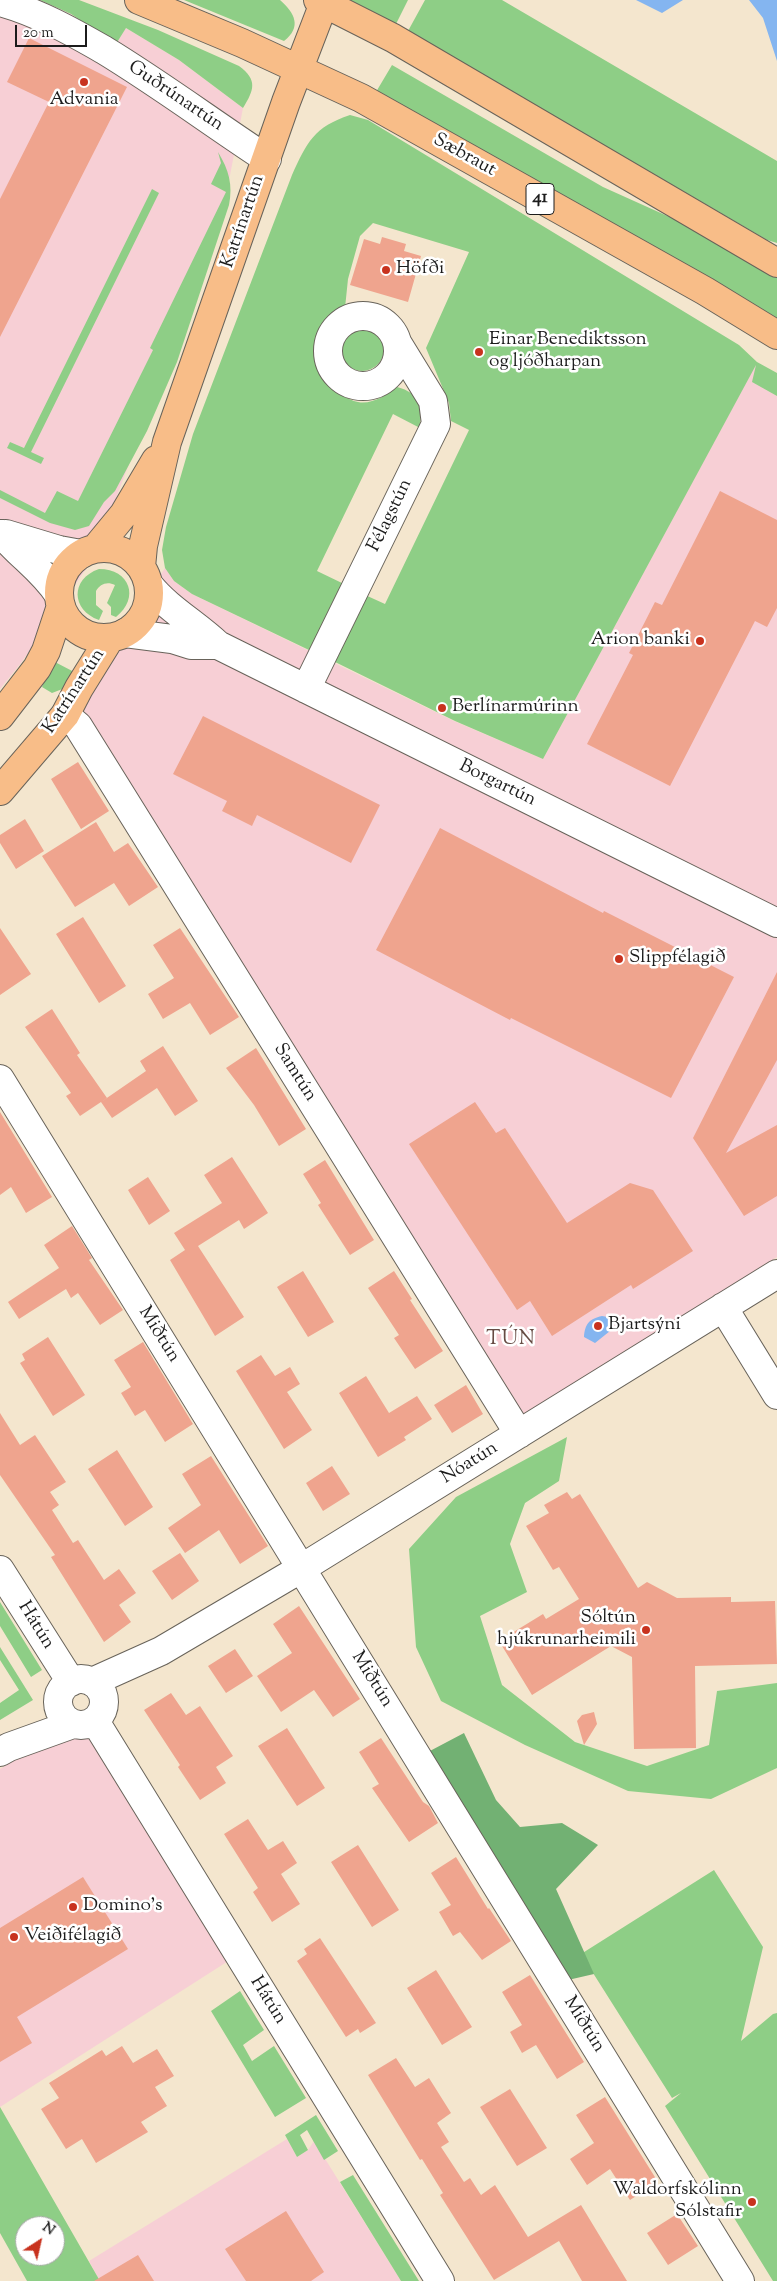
<!DOCTYPE html>
<meta charset="utf-8">
<style>
body{margin:0}
#map{position:relative;width:777px;height:2281px;overflow:hidden;background:#f4e6ce;font-family:"Sorts Mill Goudy",serif}
canvas{display:block}
.north{position:absolute;left:15px;top:2216px;width:50px;height:50px;box-sizing:border-box;background:#fff;border:1px solid #a4a4a4;border-radius:50%;rotate:35deg;font-size:14px;font-weight:700;line-height:20px;text-align:center;color:#1c1c1c}
.north::after{content:'';display:block;margin:auto;width:18px;height:22px;background:#c8321e;clip-path:polygon(50% 0,100% 100%,50% 72%,0 100%)}
.scale{position:absolute;left:15px;top:25px;width:72px;height:22px;box-sizing:border-box;border:2px solid #1c1c1c;border-top:0;padding-left:6px;font-size:15px;line-height:18px;white-space:nowrap;color:#1c1c1c;-webkit-text-stroke:4px #fff;paint-order:stroke}
</style>
<div id="map">
<canvas width="777" height="2281"></canvas>
<div class="north">N</div>
<div class="scale">20 m</div>
</div>
<script>
const ctx = document.querySelector('canvas').getContext('2d');
ctx.lineJoin = 'round';
function fillPath(path, color) {
  ctx.fillStyle = color;
  ctx.fill(path, 'evenodd');
}
function strokePath(path, color, width, dash) {
  ctx.strokeStyle = color;
  ctx.lineWidth = width;
  ctx.lineCap = dash ? 'butt' : 'round';
  ctx.setLineDash(dash || []);
  ctx.stroke(path);
}
function write(font, color, halo, rows, align = 'center') {
  ctx.font = font + ' "Sorts Mill Goudy",serif';
  ctx.lineWidth = 5;
  ctx.setLineDash([]);
  ctx.textBaseline = 'middle';
  ctx.strokeStyle = halo;
  ctx.fillStyle = color;
  for (const [text, x, y, turn = 0] of rows) {
    ctx.save();
    ctx.translate(x, y);
    ctx.rotate((+turn || 0) * Math.PI / 180);
    ctx.textAlign = isNaN(turn) ? turn : align;
    if (halo) ctx.strokeText(text, 0, 0);
    ctx.fillText(text, 0, 0);
    ctx.restore();
  }
}
fillPath(new Path2D(`
 M0 0H40L49 3 71 14 116 44 126 28 179 60 243 108 226 196 177 337 93 559 21 663 0 689Z
 M757 362 753 382 777 396V1257L520 1417 63 725 165 568 174 581 192 594 454 721 543 759Z
 M67 1729 86 1732 233 1958 0 2107V1769Z
 M287 2139 297 2157 308 2150 314 2141 401 2281H100L89 2261Z`), '#f7cfd5');
fillPath(new Path2D(`
 M40 0H79L158 30 239 66C258 80 254 90 243 108L179 60 126 28 116 44 71 14Z
 M184 0H280C295 13 302 27 284 41Z
 M347 0H408L396 24Z
 M425 0H502L777 161V243L767 240 408 31Z
 M392 65 603 187 674 219 777 277V328L376 92Z
 M350 115 368 120 739 345 757 362 777 373V396L752 382 756 365 543 759 455 721 331 660 363 594 385 604 469 430 451 421 449 403 426 348 469 252 373 223 360 236 348 279 345 308C333 317 319 328 315 343 310 365 337 398 358 402 371 405 387 395 397 387 420 393 422 406 420 428L393 414 317 571 344 584 309 650 192 594 174 581 165 568 162 550 166 527 193 434 292 175C307 142 314 127 350 115Z
 M218 152C229 170 233 185 229 205L177 362 147 431 115 491 104 502 89 526 75 530 50 523 0 498V490L45 513 57 491 78 501 153 350 150 348 226 192 211 184 221 163Z
 M152 189 159 193 31 452 44 458 41 464 7 448 10 442 24 448Z
 M340 349a22 22 0 1 1 44 0a22 22 0 1 1-44 0Z
 M99 569C130 569 140 598 116 617L111 615V607L107 603 115 585C107 581 100 584 96 591V605L103 611 99 620C71 610 70 579 99 569Z
 M53 661 78 674 65 688 52 693 42 687Z
 M567 1437 559 1481 525 1503 510 1544 527 1592 480 1616 502 1685 575 1742 647 1766 709 1745 717 1691 777 1683V1768L711 1799 628 1791 525 1745 441 1701 416 1647 409 1549 456 1497Z
 M0 1602 42 1670 31 1677 0 1626Z
 M0 1647 33 1700 0 1720V1703L19 1690 0 1660Z
 M714 1870 763 1947 741 2041 773 2014 777 2013V2281H773L665 2106 681 2093 672 2098 581 1954Z
 M240 1991 264 2030 243 2045 252 2061 274 2046 306 2098 275 2117 211 2011Z
 M0 2107 100 2281H27L0 2233ZM25 2226H55V2256H25Z
 M316 2115 338 2151 324 2160 307 2130 300 2135 308 2150 297 2157 285 2135Z
 M353 2175 419 2281H401L340 2182Z`), '#8ece86');
fillPath(new Path2D(`
 M464 1733 496 1800 520 1827 562 1823 598 1845 556 1889 594 1974 568 1980 428 1752Z`), '#72b173');
fillPath(new Path2D(`
 M636 0H683L662 13Z
 M749 0H777V61L763 18Z
 M602 1316 608 1317 610 1322V1331L595 1343 584 1337C585 1324 589 1319 602 1316Z`), '#84b5f0');
fillPath(new Path2D(`
 M29 38 127 87 0 337V199L49 102 7 82Z
 M382 237 406 244 404 251 421 256 408 302 350 285 364 239 380 244Z
 M720 491 777 520V608L767 627 755 621 670 786 587 744 633 655 629 653 655 602 662 605Z
 M203 716 380 805 351 863 257 815 252 826 222 811 227 801 173 774Z
 M78 762 109 811 81 829 51 779Z
 M25 819 44 851 16 869 0 843V835Z
 M96 822 114 852 128 843 158 887 129 906 114 883 75 907 42 856Z
 M440 828 603 913 604 911 734 977 671 1098 511 1018 510 1020 376 950Z
 M83 917 126 986 99 1003 56 934Z
 M0 928 31 974 0 995Z
 M180 928 239 1017 210 1035 190 1003 163 1019 148 994 174 978 153 945Z
 M777 972V1060L726 1153 777 1125V1196L744 1216 693 1138Z
 M52 1009 80 1053 77 1055 107 1098 80 1116 66 1096 71 1093 25 1027Z
 M163 1046 198 1101 175 1116 157 1088 112 1118 101 1102 146 1071 140 1061Z
 M256 1048 306 1129 279 1146 254 1105 226 1068Z
 M475 1102 496 1133 505 1128 567 1223 630 1183 653 1190 693 1251 633 1289 631 1285 552 1336 530 1301 517 1310 409 1144Z
 M0 1112 52 1197 26 1213 11 1187 0 1195Z
 M232 1157 268 1213 244 1229 239 1220 198 1246 244 1317 215 1336 170 1260 185 1250 174 1233 222 1203 204 1175Z
 M325 1160 374 1240 350 1255 318 1205 321 1203 303 1174Z
 M148 1177 170 1211 149 1225 128 1190Z
 M72 1226 92 1258 89 1260 123 1310 100 1325 78 1293 71 1298 66 1289 19 1319 8 1302 59 1268 44 1245Z
 M303 1271 334 1322 308 1337 277 1287Z
 M394 1271 412 1299 410 1300 443 1351 415 1369 394 1338 399 1335 368 1288Z
 M48 1337 85 1395 53 1416 20 1363 25 1360 22 1354Z
 M143 1342 193 1424 165 1442 145 1410 135 1416 121 1393 131 1387 114 1360Z
 M261 1355 275 1376 290 1367 300 1384 287 1392 312 1430 284 1449 236 1371Z
 M366 1376 389 1413 417 1396 432 1419 404 1437 406 1440 378 1457 339 1393Z
 M466 1385 483 1414 452 1433 434 1405Z
 M0 1413 20 1445 35 1435 66 1482 50 1492 59 1505 52 1510 73 1543 78 1540 104 1580 119 1569 136 1593 119 1605 131 1622 104 1642 51 1557 55 1555 0 1475Z
 M117 1450 153 1507 125 1526 88 1469Z
 M211 1456 268 1546 240 1564 219 1530 185 1553 168 1528 201 1505 182 1474Z
 M332 1466 350 1494 323 1511 306 1483Z
 M567 1492 572 1499 580 1494 638 1588 647 1582 677 1598 731 1597V1602L775 1601 777 1664 695 1666 696 1748 634 1749 632 1657 611 1646 532 1695 499 1641 543 1614 546 1619 579 1599 559 1567 553 1570 526 1526 549 1513 544 1505Z
 M180 1553 199 1581 172 1600 152 1571Z
 M299 1606 360 1699 333 1717 314 1690 281 1712 257 1676 292 1653 273 1624Z
 M235 1649 253 1676 226 1693 208 1666Z
 M171 1693 186 1715 200 1706 233 1756 216 1767 226 1783 200 1800 178 1767 180 1765 144 1710Z
 M594 1712 597 1724 584 1745 577 1721 582 1715Z
 M287 1728 325 1788 297 1806 258 1746Z
 M381 1738 423 1802 429 1806 438 1823 409 1842 372 1788 379 1784 359 1752Z
 M248 1819 268 1850 283 1841 297 1863 281 1874 300 1904 272 1922 253 1892 258 1888 224 1834Z
 M358 1845 399 1910 372 1927 331 1862Z
 M456 1857 488 1909 489 1908 511 1941 482 1960 460 1932 453 1936 439 1912 451 1905 431 1873Z
 M83 1877 128 1949 17 2017 32 2043 0 2062V1928Z
 M320 1938 376 2023 360 2033 358 2029 346 2037 297 1961 307 1954 304 1949Z
 M436 1970 472 2027 442 2045 407 1988Z
 M530 1975 584 2062 557 2079 536 2045 522 2053 510 2032 522 2025 502 1992Z
 M122 2046 133 2063 157 2049 174 2076 155 2087 167 2106 141 2122 148 2132 96 2163 82 2139 66 2149 41 2109 59 2098 49 2083 102 2050 106 2056Z
 M396 2058 415 2087 429 2078 451 2113 437 2123 449 2142 441 2147 464 2182 470 2178 481 2195 495 2185 528 2237 581 2205 627 2281H582L559 2241 494 2280 440 2195 443 2193 422 2159 420 2160 368 2075Z
 M510 2089 547 2148 517 2166 480 2107Z
 M605 2097 658 2182 630 2200 610 2169 587 2185 570 2159 594 2143 576 2115Z
 M286 2211 324 2272 311 2281H246L225 2249Z
 M677 2214 698 2246 668 2265 647 2233Z
 M138 2255 154 2281H94Z`), '#efa48e');
const minor = new Path2D(`
 M0 2C37 12 71 31 104 50 160 84 212 123 267 159
 M328 351a35 35 0 1 1 70 0a35 35 0 1 1-70 0Z
 M2 534C21 557 42 569 59 595
 M6 534 59 550 81 554
 M149 585C168 609 196 624 218 645L777 923
 M125 633 172 639 191 645H218
 M306 689 436 424 433 401 398 344
 M65 715 78 726 519 1434
 M0 1079 740 2281
 M723 1307 777 1395
 M0 1570 71 1682
 M58 1702a23 23 0 1 1 46 0a23 23 0 1 1-46 0Z
 M92 1682 161 1651 302 1568 777 1274
 M95 1721 440 2281
 M0 1752 9 1747 73 1724`);
const major = new Path2D(`
 M139 0 242 43 361 98 705 291 777 335
 M318 0 393 38 777 263
 M59 593a45 45 0 1 1 90 0a45 45 0 1 1-90 0Z
 M96 548 124 514 156 460
 M141 567 143 546 167 442 286 102 324 3
 M0 716 37 668 46 651 61 606
 M0 791 65 715 79 688 110 638`);
strokePath(minor, '#68635a', 30);
strokePath(major, '#68635a', 30);
strokePath(minor, '#fff', 28);
strokePath(major, '#f8bd88', 28);
for (const [x, y, r, color] of [
 [84,82,5,"#c8321e"],
 [386,270,5,"#c8321e"],
 [479,352,5,"#c8321e"],
 [700,641,5,"#c8321e"],
 [442,708,5,"#c8321e"],
 [619,959,5,"#c8321e"],
 [598,1326,5,"#c8321e"],
 [646,1630,5,"#c8321e"],
 [73,1907,5,"#c8321e"],
 [14,1937,5,"#c8321e"],
 [752,2202,5,"#c8321e"]
]) {
  const dot = new Path2D();
  dot.arc(x, y, r, 0, 2 * Math.PI);
  ctx.fillStyle = color;
  ctx.fill(dot);
  strokePath(dot, '#fff', 2);
}
for (const [x, y, w] of [
 [540,199,28]
]) {
  const box = new Path2D();
  box.roundRect(x - w / 2, y - 15.5, w, 31, 4);
  ctx.fillStyle = '#fff';
  ctx.fill(box);
  strokePath(box, '#1c1c1c', 1);
}
write('bold 18px', '#1c1c1c', null, [
 ["41",540,199]
]);
write('19px', '#1c1c1c', '#fff', [
 ["Guðrúnartún",175,97,34],
 ["Sæbraut",464,156,29],
 ["Katrínartún",244,222,-71],
 ["Félagstún",391,516,-64],
 ["Katrínartún",75,692,-57],
 ["Borgartún",497,784,26],
 ["Samtún",294,1073,58],
 ["Miðtún",158,1335,58],
 ["Nóatún",470,1464,-32],
 ["Hátún",35,1626,58],
 ["Miðtún",371,1680,58],
 ["Hátún",267,2001,58],
 ["Miðtún",583,2025,58]
]);
write('19px', '#1c1c1c', '#fff', [
 ["Advania",84,101,"center"],
 ["Höfði",396,270],
 ["Einar Benediktsson",489,341],
 ["og ljóðharpan",489,363],
 ["Arion banki",690,641,"right"],
 ["Berlínarmúrinn",452,708],
 ["Slippfélagið",629,959],
 ["Bjartsýni",608,1326],
 ["Sóltún",636,1619,"right"],
 ["hjúkrunarheimili",636,1641,"right"],
 ["Domino's",83,1907],
 ["Veiðifélagið",24,1937],
 ["Waldorfskólinn",742,2191,"right"],
 ["Sólstafir",742,2213,"right"]
], 'left');
ctx.letterSpacing = '1px';
write('20px', '#664c44', '#fff', [
 ["TÚN",511,1341]
]);
ctx.letterSpacing = '0px';
</script>
